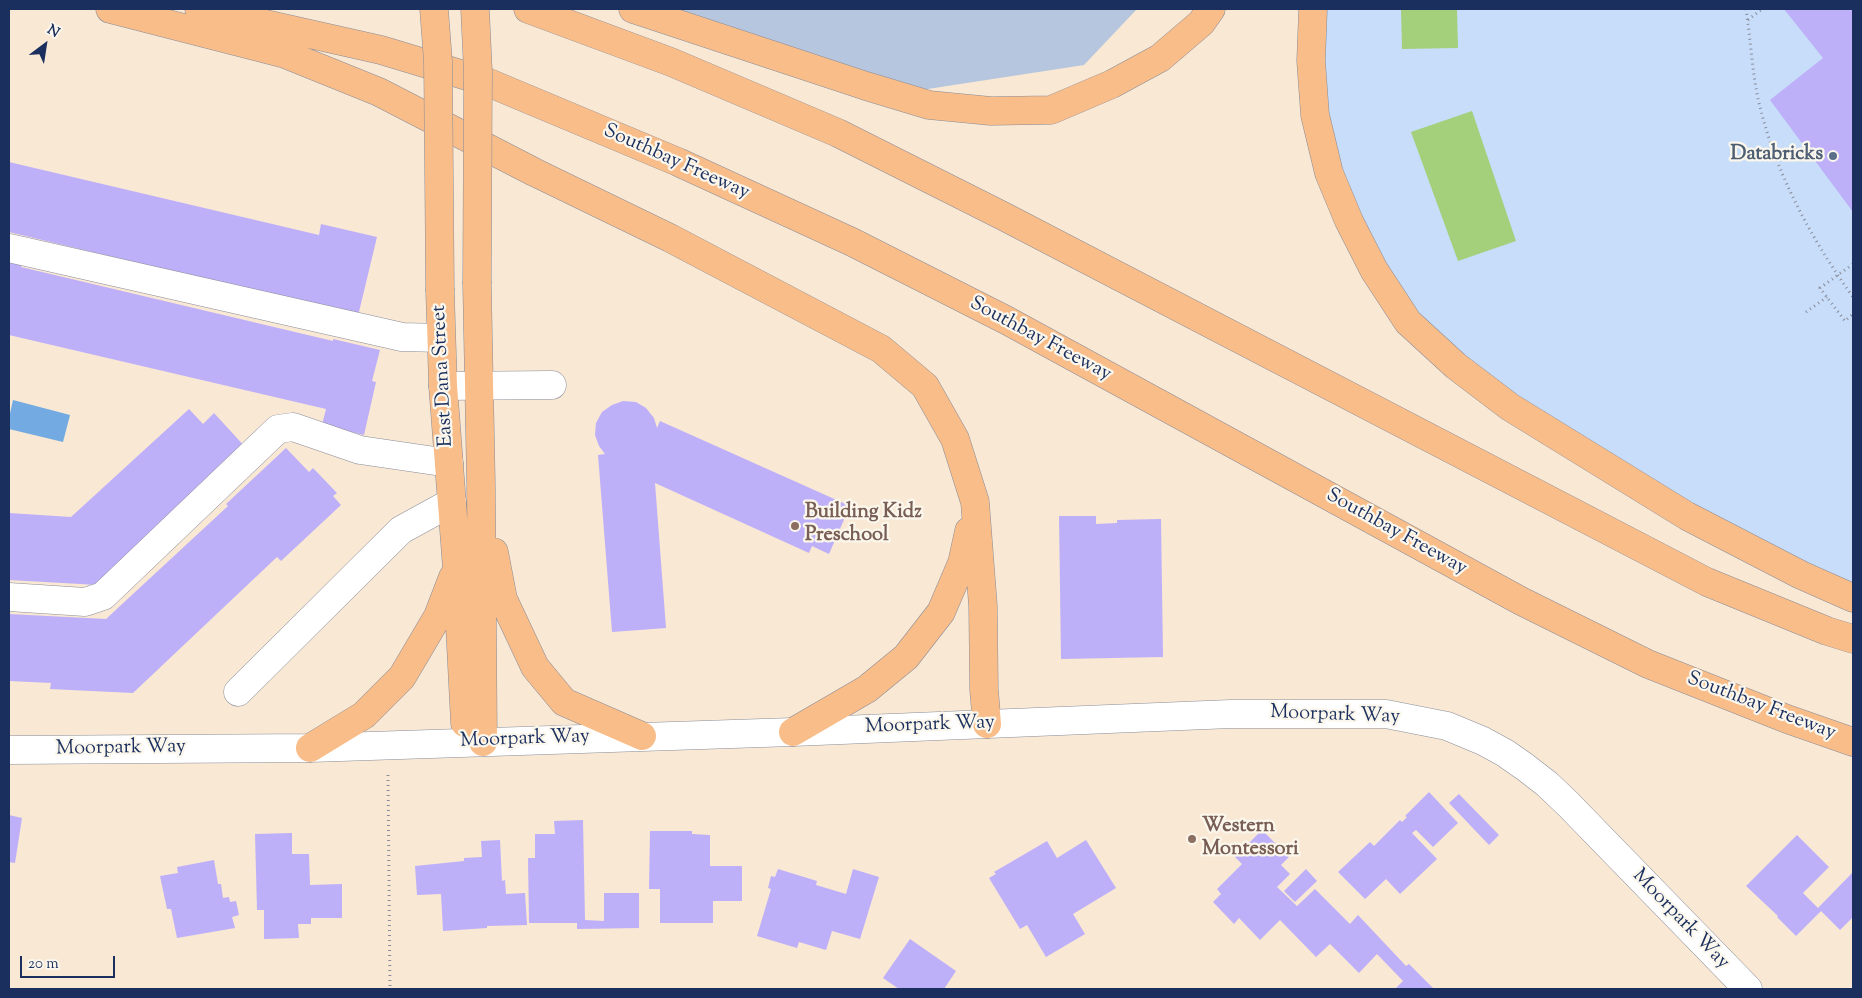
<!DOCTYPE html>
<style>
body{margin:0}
#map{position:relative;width:1862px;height:998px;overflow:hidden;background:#f8e8d4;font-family:"Sorts Mill Goudy",serif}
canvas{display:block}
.frame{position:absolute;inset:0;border:10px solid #1b2f5e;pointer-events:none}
.north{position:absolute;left:20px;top:20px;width:50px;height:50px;-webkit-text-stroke:4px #fbf7ec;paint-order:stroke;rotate:31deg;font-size:14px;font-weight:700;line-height:20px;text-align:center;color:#1b2f5e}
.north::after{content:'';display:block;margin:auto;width:18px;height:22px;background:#1b2f5e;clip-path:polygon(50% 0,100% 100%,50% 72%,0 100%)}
.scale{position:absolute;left:20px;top:956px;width:95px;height:22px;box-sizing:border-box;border:2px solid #1b2f5e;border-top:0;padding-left:6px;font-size:15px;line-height:18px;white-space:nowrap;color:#1b2f5e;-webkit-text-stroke:4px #fbf7ec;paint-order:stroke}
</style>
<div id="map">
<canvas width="1862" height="998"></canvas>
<div class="frame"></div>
<div class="north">N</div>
<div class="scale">20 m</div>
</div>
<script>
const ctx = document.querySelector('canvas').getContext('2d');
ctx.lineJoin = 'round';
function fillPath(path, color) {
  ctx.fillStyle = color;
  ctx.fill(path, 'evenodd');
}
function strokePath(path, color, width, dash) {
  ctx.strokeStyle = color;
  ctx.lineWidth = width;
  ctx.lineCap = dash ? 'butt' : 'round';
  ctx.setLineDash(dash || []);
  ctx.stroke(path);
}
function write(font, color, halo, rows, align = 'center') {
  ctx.font = font + ' "Sorts Mill Goudy",serif';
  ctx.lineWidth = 4.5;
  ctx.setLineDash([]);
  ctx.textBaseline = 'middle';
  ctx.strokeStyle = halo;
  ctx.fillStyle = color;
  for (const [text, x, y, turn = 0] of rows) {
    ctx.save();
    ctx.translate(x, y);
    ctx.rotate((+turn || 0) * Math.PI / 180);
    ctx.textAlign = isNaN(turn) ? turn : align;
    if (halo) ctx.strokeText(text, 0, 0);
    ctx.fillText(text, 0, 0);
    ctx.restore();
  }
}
fillPath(new Path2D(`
 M1313 9H1853V598L1687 516 1408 322 1329 173Z`), '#c7ddf9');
fillPath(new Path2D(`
 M636 9H1137L1084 65 895 94Z`), '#b5c6de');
fillPath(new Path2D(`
 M1401 9H1457L1458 48 1402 49Z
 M1472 111 1516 241 1458 261 1411 132Z`), '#a4cf7b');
fillPath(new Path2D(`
 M13 400 70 415 63 442 9 429V418Z`), '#72aae1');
fillPath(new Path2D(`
 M1784 9H1853V212L1770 100 1823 58Z
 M9 162 319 235 321 224 377 237 358 316 9 232Z
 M9 257 23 261 21 267 333 341V339L380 350 372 381 376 382 364 435 322 425 326 409 9 335Z
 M623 401 636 402 646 408 654 418 657 428 660 421 850 506 829 554 812 546 809 553 655 483 666 628 612 632 598 455 605 454 599 446 595 435 596 423 602 412 612 405Z
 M189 409 203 424 214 413 247 449 98 585 9 580V513L71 517Z
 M286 448 309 472 313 468 337 493 333 496 341 505 281 561 277 557 133 693 50 689 51 683 9 681V614L106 619 228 506 226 504Z
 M1059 516H1096V524L1117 523V520L1161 519 1163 657 1061 659Z
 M1429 792 1458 823 1433 847 1416 830 1412 833 1437 859 1400 894 1386 879 1365 899 1338 872 1370 842 1374 846 1400 820 1402 822 1407 817 1405 816Z
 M1459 794 1499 835 1489 845 1449 803Z
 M9 815 22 818 15 863 9 862Z
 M583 820 585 920 604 921V893H639V928L577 929V923H529L528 858H535V834H555L554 821Z
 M1262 830 1289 857 1281 865 1290 874 1277 887 1297 906 1315 889 1350 924 1358 915 1406 966 1409 964 1434 989H1395L1403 981 1377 954 1359 973 1330 944 1316 957 1280 920 1260 940 1239 918 1234 924 1213 902 1221 894 1217 889 1242 864 1235 857Z
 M650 831H692V834L710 835V866H742V901H713V923H660V889H649Z
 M292 833V854H309L310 885 342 884V918H311V924H298L299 938 264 939V910H257L255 834Z
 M1797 835 1829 867 1803 893 1818 908 1853 872V917L1840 930 1821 911 1796 936 1777 917 1778 916 1746 886Z
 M500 840 502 881 505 880 506 894 525 893 527 925 487 926V928L443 931 441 894 417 895 415 866 464 861V858L482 857 481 841Z
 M1086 840 1116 888 1073 914 1085 934 1046 957 1027 925 1020 929 989 878 996 874 994 872 1047 841 1057 858Z
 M214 860 218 884H221L223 898 229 897 230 902 236 901 239 915 232 917 235 928 177 938 171 909H167L160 876 178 873 177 867Z
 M778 869 817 881 816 885 846 894 853 869 879 877 860 939 832 931 826 950 799 942 797 948 757 936 771 889 768 888 771 876 775 877Z
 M1306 869 1317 881 1295 902 1284 891Z
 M910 939 956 971 944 989H899L883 978Z`), '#beaff9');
const minor = new Path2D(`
 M9 248 402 337 441 338
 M443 386 552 385
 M9 597 85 602 103 596 278 429 293 427 360 450 449 463
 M238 692 401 530 452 502
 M9 750 310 748 793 732 1231 714H1386L1447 726 1483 741 1505 753 1525 767 1547 784 1568 804 1748 989`);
const major = new Path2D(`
 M477 284 481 484 483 742
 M440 291 443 386 457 569 465 723
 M494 552 503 599 535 667 564 702 642 736
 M310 748 364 715 402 677 438 616 453 577`);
const highway = new Path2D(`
 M110 9 285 54 379 92 534 172 670 238 881 349 925 386 955 439 975 502 983 606 984 690 987 724
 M199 9 381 50 487 82 678 162 852 242 1006 320 1521 601 1648 664 1787 719 1853 742
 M528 9 671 62 838 133 1003 216 1707 582 1827 631 1853 639
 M633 9 866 86 929 105 991 111 1051 110 1112 84 1160 58 1201 23 1211 9
 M1313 9 1311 61 1315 115 1329 173 1349 221 1374 270 1408 322 1456 366 1510 407 1687 516 1801 575 1853 598
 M793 732 867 689 906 657 941 612 962 563 969 531`);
strokePath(minor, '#8a8c99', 29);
strokePath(major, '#8a8c99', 29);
strokePath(highway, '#8a8c99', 29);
strokePath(new Path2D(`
 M1746 9C1751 41 1752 75 1760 107 1777 176 1812 240 1853 297
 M1748 20 1762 9
 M1853 264 1820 288 1845 321 1853 314
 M1806 312 1827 297
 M388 775 390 989`), '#8a8c99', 3, [1, 4]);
strokePath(minor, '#fff', 28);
strokePath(major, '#f8bd89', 28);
strokePath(highway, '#f8bd89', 28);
const majorBridge = new Path2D(`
 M434 9 438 61 440 291
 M475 9 478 72 477 284`);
strokePath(majorBridge, '#8a8c99', 29, []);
strokePath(majorBridge, '#f8bd89', 28);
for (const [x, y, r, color] of [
 [1833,156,5,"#5c6f8a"],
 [795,526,5,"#8d6e63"],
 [1192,839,5,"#8d6e63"]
]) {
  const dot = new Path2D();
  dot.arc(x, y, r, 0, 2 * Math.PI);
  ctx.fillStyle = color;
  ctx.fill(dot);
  strokePath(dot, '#fbf7ec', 2);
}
write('bold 20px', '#4e5e75', '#fbf7ec', [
 ["Databricks",1823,156]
], 'right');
write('20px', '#1b2f5e', '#fbf7ec', [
 ["Southbay Freeway",676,163,24],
 ["Southbay Freeway",1040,340,28],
 ["East Dana Street",444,376,-93],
 ["Southbay Freeway",1396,533,29],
 ["Southbay Freeway",1761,707,21],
 ["Moorpark Way",1335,716,2],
 ["Moorpark Way",930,726,-2],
 ["Moorpark Way",525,740,-2],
 ["Moorpark Way",121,749,-1],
 ["Moorpark Way",1680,920,46]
]);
write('bold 20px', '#785e54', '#fbf7ec', [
 ["Building Kidz",805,514],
 ["Preschool",805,537],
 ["Western",1202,828],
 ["Montessori",1202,851]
], 'left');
</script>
